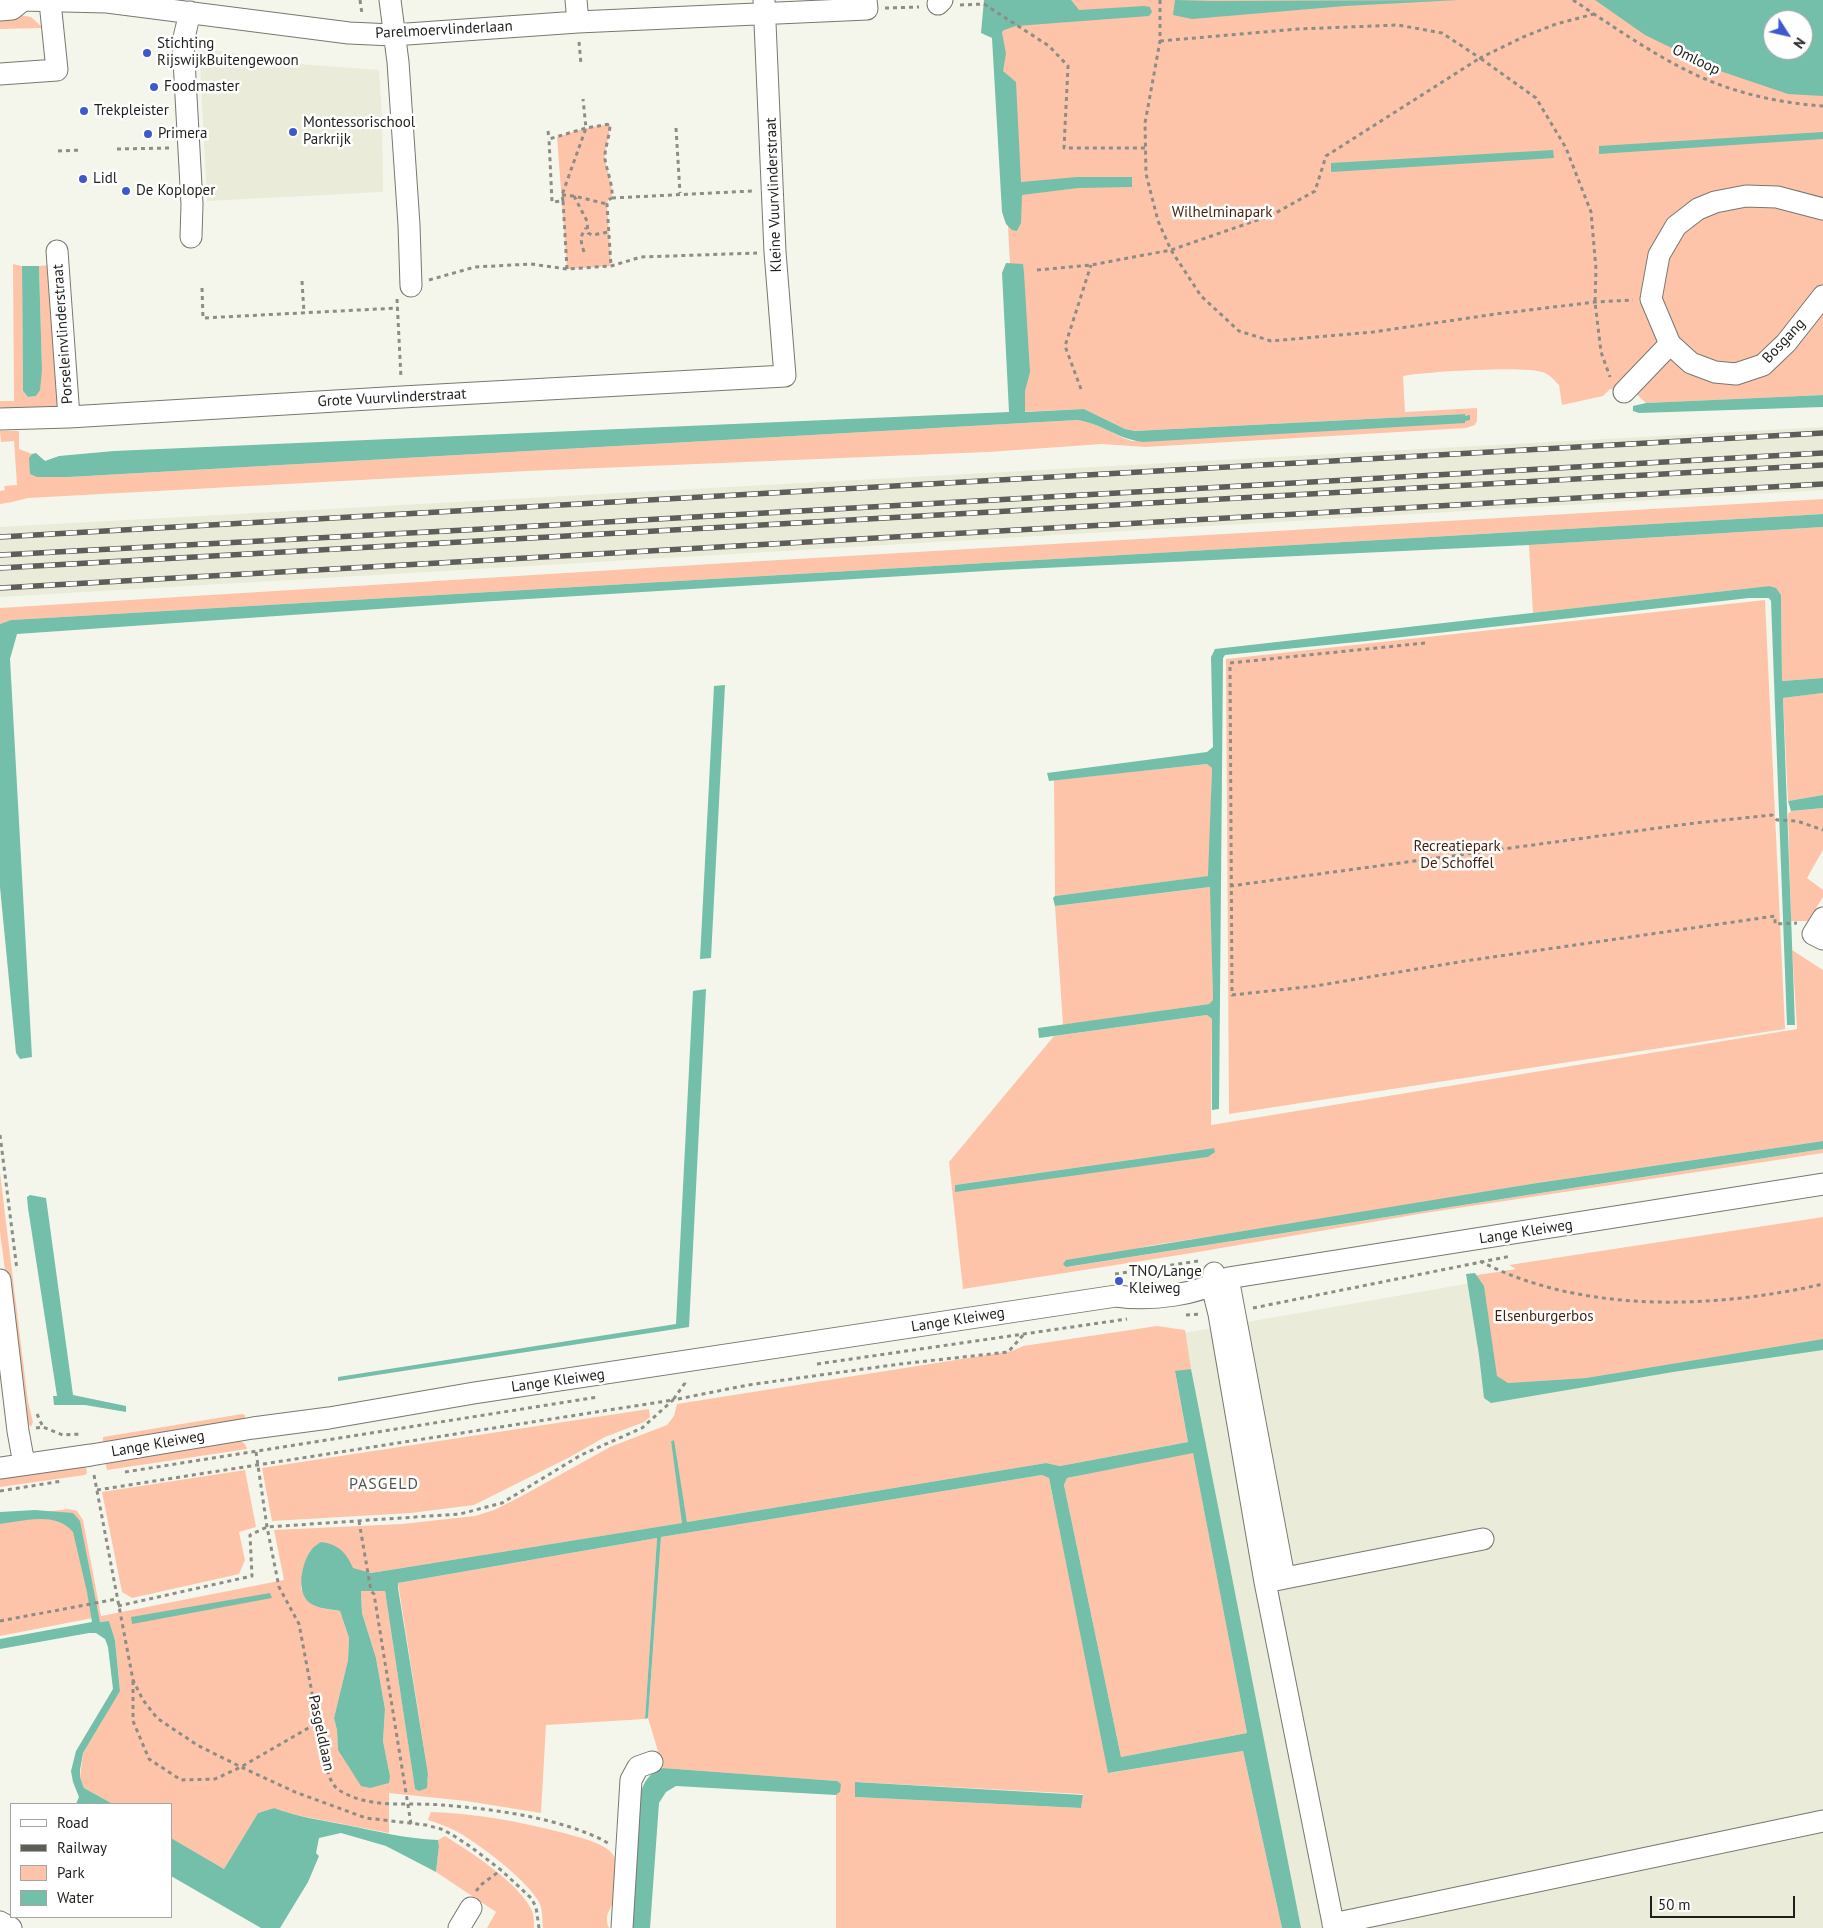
<!DOCTYPE html>
<style>
body{margin:0}
#map{position:relative;width:1823px;height:1928px;overflow:hidden;background:#f5f6eb;font-family:"PT Sans",sans-serif}
canvas{display:block}
.legend{position:absolute;left:10px;top:1803px;width:162px;height:115px;box-sizing:border-box;background:#fff;border:1px solid #a5a5a4;margin:0;padding:6px 9px;list-style:none;font-size:15px;color:#1f1f1b}
.legend li{display:flex;align-items:center;gap:10px;height:25px}
.legend b{width:25px;border:1px solid #a5a5a4}
.north{position:absolute;left:1763px;top:10px;width:50px;height:50px;box-sizing:border-box;background:#fff;border:1px solid #a5a5a4;border-radius:50%;rotate:125deg;font-size:14px;font-weight:700;line-height:20px;text-align:center;color:#1f1f1b}
.north::after{content:'';display:block;margin:auto;width:18px;height:22px;background:#3f59cc;clip-path:polygon(50% 0,100% 100%,50% 72%,0 100%)}
.scale{position:absolute;left:1650px;top:1896px;width:145px;height:22px;box-sizing:border-box;border:2px solid #1f1f1b;border-top:0;padding-left:6px;font-size:15px;line-height:18px;white-space:nowrap;color:#1f1f1b;-webkit-text-stroke:4px #fff;paint-order:stroke}
</style>
<div id="map">
<canvas width="1823" height="1928"></canvas>
<ul class="legend">
<li><b style="height:6px;background:#fff"></b>Road</li>
<li><b style="height:6px;background:#5e5e58"></b>Railway</li>
<li><b style="height:14px;background:#fec4a9"></b>Park</li>
<li><b style="height:14px;background:#73bfa9"></b>Water</li>
</ul>
<div class="north">N</div>
<div class="scale">50 m</div>
</div>
<script>
const ctx = document.querySelector('canvas').getContext('2d');
ctx.lineJoin = 'round';
function fillPath(path, color) {
  ctx.fillStyle = color;
  ctx.fill(path, 'evenodd');
}
function strokePath(path, color, width, dash) {
  ctx.strokeStyle = color;
  ctx.lineWidth = width;
  ctx.lineCap = dash ? 'butt' : 'round';
  ctx.setLineDash(dash || []);
  ctx.stroke(path);
}
function write(font, color, halo, rows, align = 'center') {
  ctx.font = font + ' "PT Sans",sans-serif';
  ctx.lineWidth = 5;
  ctx.setLineDash([]);
  ctx.textBaseline = 'middle';
  ctx.strokeStyle = halo;
  ctx.fillStyle = color;
  for (const [text, x, y, turn = 0] of rows) {
    ctx.save();
    ctx.translate(x, y);
    ctx.rotate((+turn || 0) * Math.PI / 180);
    ctx.textAlign = isNaN(turn) ? turn : align;
    if (halo) ctx.strokeText(text, 0, 0);
    ctx.fillText(text, 0, 0);
    ctx.restore();
  }
}
fillPath(new Path2D(`
 M199 47 286 63 379 70 382 118 383 192 207 201Z
 M1823 427V490L0 597V527Z
 M1471 1283 1823 1328V1928H1294L1178 1334Z`), '#eaebd8');
fillPath(new Path2D(`
 M998 0H1823V395L1646 403 1631 389H1610L1603 396 1562 405 1559 385C1555 381 1550 375 1545 373 1527 365 1426 372 1403 376L1405 412 1477 408V421L1475 425 1466 428 1145 447 1102 444 988 452 527 471 28 498 12 502 0 504V491L5 490 4 486 17 485 14 441 1 442 0 431H19V449L32 454 37 477H69L1077 420C1097 422 1113 435 1132 441L1465 421 1464 414 1135 431 1125 429 1084 409 1018 412 997 23ZM1773 20H1803V50H1773Z
 M19 15 31 17 43 28 0 29V17Z
 M610 124C610 136 604 150 605 159 607 172 613 184 612 198L608 200 607 204 611 266 567 269 557 137 586 128Z
 M13 264 22 266 23 391 28 397 36 396 42 370 39 266 53 265 61 411H4L0 407V401H14Z
 M1823 499V514L11 620 0 624V608L711 564Z
 M1823 527V678L1782 681 1781 596 1769 586 1533 613 1529 545Z
 M1765 600 1785 1029 1229 1114 1226 659Z
 M1823 693V795L1788 801 1783 698Z
 M1208 764 1212 768 1209 876 1055 896 1054 780Z
 M1823 808V850L1807 878 1823 890V897L1808 921H1791L1788 814 1791 811Z
 M1211 887 1213 1000 1209 1004 1063 1025 1055 906Z
 M1792 950 1823 970V1141L1537 1183 1381 1210 1148 1246 1067 1267 1823 1149V1153L1425 1213 1192 1253 963 1289 949 1162 1054 1036 1207 1015 1212 1019 1211 1125 1797 1029ZM1214 1148 1207 1157 955 1191V1185Z
 M0 1173 28 1402 33 1422 31 1427 26 1421 19 1378 0 1232Z
 M1823 1217V1339L1586 1378 1508 1383 1497 1378 1471 1276 1516 1269 1509 1265Z
 M1157 1326 1185 1330 1191 1369 1175 1372 1188 1442 1060 1466 1046 1463 687 1522 673 1440 671 1441 683 1523 371 1573 360 1572 311 1550 303 1569 301 1589 325 1609 340 1611 349 1638 348 1660 334 1718 337 1730 338 1750 345 1758 349 1768 390 1776 383 1741 385 1709 376 1658 362 1613 361 1591H385L415 1788 419 1791 428 1781V1774L398 1583 657 1538 645 1719 546 1725 541 1813 466 1801 389 1793V1833L291 1814 274 1808 258 1813 224 1869 171 1838V1804H113L84 1788 80 1777 83 1753 120 1690 115 1640 109 1621 100 1622 98 1617 0 1636V1518L68 1509 77 1511 83 1520 101 1616 284 1580 274 1530 402 1524 475 1516 494 1510 520 1497 610 1447 667 1425 674 1416 677 1404 1012 1351 1023 1346Z
 M649 1409 650 1417 644 1422 605 1437 568 1458 474 1505 411 1513 272 1521 262 1468Z
 M242 1414 245 1415V1420L103 1442V1437Z
 M239 1440 245 1444 247 1449 107 1470 105 1461Z
 M1193 1452 1247 1733 1121 1757 1064 1485 1067 1478Z
 M85 1464 87 1473 85 1475 0 1487V1477Z
 M245 1470 256 1527 239 1532 245 1560 239 1574 132 1598 122 1592 102 1492Z
 M1042 1475 1049 1478 1109 1773 1243 1751 1282 1928H836V1795L840 1792 837 1781 663 1768 648 1718 661 1537ZM856 1782 1082 1794 1083 1795 1081 1808 855 1797Z
 M431 1812C475 1813 521 1822 564 1833 578 1837 592 1840 604 1847 610 1850 614 1855 617 1861 616 1873 617 1890 613 1902 609 1913 604 1916 609 1928H543C542 1919 543 1910 539 1902 526 1879 477 1842 454 1830 446 1826 437 1823 428 1820Z
 M445 1836C469 1851 519 1883 531 1909 534 1915 534 1921 534 1928H487L496 1912 436 1872 439 1846 438 1840Z`), '#fec4a9');
fillPath(new Path2D(`
 M984 0H1071L1079 10 1144 6 1150 7 1152 12 1149 16 1016 26 1004 30 1002 32 1006 54 1003 71 1016 82 1021 182 1077 177H1132V187L1078 188 1022 195 1021 223 1017 231 1012 230 1006 224 1002 212 992 38 981 33Z
 M1175 0 1213 1 1459 0 1345 6 1192 19 1173 15Z
 M1595 0H1823V96L1788 94 1717 70 1645 35ZM1773 20H1803V50H1773Z
 M1823 132V139L1599 154V146Z
 M1553 150 1554 158 1331 172V163Z
 M1006 263 1023 264 1024 273 1030 372 1025 391V412L1084 409 1125 429 1135 431 1465 414V416L1470 415V420L1465 421V423L1143 442C1117 439 1101 423 1077 420L69 477H37L30 474 29 458 32 454 36 453 45 461 59 456 114 451 1009 412 1002 273Z
 M22 266H39L42 370 40 390 36 396 28 397 23 391Z
 M1823 395V407L1639 413 1633 411V406L1646 403Z
 M1823 514V527L1529 545 1002 570 479 602 17 634 10 659 32 1057 20 1059 16 1053 0 887V624L11 620Z
 M1769 586 1776 588 1781 595 1782 681 1823 678V693L1783 698 1795 1025H1787L1771 601 1769 598H1749L1367 641 1225 655 1223 658 1219 1109 1212 1110V1019L1207 1015 1039 1038 1038 1028 1209 1004 1213 1000 1210 887 1055 906 1053 898 1055 896 1208 876 1212 768 1207 764 1049 781 1047 773 1207 752 1213 747 1211 657 1215 649Z
 M725 685 711 958 700 959 714 686Z
 M1823 795V808L1791 811 1788 801Z
 M706 989 689 1327 338 1381V1377L676 1324 693 991Z
 M1823 1141V1149L1066 1267 1063 1264 1066 1260 1537 1183Z
 M1214 1148 1215 1152 1208 1157 955 1192V1185Z
 M30 1195 46 1198 73 1395 126 1406V1412L85 1405H54L53 1396H57L28 1208 27 1197Z
 M1475 1273 1484 1286 1497 1376 1508 1383 1586 1378 1823 1339V1350L1673 1372 1491 1403 1484 1398 1479 1355 1466 1274Z
 M1191 1369 1301 1928H1282L1243 1751 1108 1773 1049 1478 1042 1475 661 1537 648 1718 645 1719 657 1538 398 1583V1588L428 1774 427 1788 419 1791 415 1789 385 1591H361L362 1613 376 1658 385 1709 383 1741 390 1776 389 1783 370 1788 361 1786 338 1750 337 1730 334 1718 348 1660 349 1638 340 1611C330 1609 319 1609 310 1603 295 1592 302 1561 312 1549 314 1546 318 1544 321 1542 338 1544 346 1552 353 1568L371 1573 682 1523 671 1441 674 1440 687 1522 1046 1463 1060 1466 1188 1442 1175 1371ZM1193 1453 1247 1733 1121 1757 1064 1485 1067 1478Z
 M35 1510 73 1513 80 1521 100 1622 109 1621 115 1640 120 1691 83 1753 80 1770V1777L84 1788 113 1804H76L79 1797 73 1782 71 1771 76 1751 113 1689 108 1647 105 1639 96 1633H89L0 1649V1639L92 1622 87 1592 73 1532C56 1511 23 1521 0 1524V1512Z
 M270 1593 272 1598 132 1624 131 1617Z
 M663 1768 837 1781 841 1784 840 1792 836 1795 676 1786 666 1792 659 1803 650 1928H631L640 1795C644 1781 649 1773 663 1768Z
 M855 1782 1083 1795 1081 1808 855 1797Z
 M274 1808C297 1817 321 1820 346 1825 376 1831 407 1839 438 1840L439 1846 436 1872 386 1846 341 1833 319 1838 316 1853 319 1856 308 1882 280 1928H261L171 1876V1838L224 1869 258 1813Z`), '#73bfa9');
const minor = new Path2D(`
 M21 0 107 2 349 33 393 35 578 22 867 9 866 0
 M390 0 398 62 409 225 411 286
 M576 0 578 22
 M938 4 942 0
 M0 10 12 9 22 1
 M190 12 183 42 192 204 191 237
 M0 74 57 70 50 2
 M1823 209 1777 197 1746 196 1715 202 1698 209 1676 226 1659 255 1651 299 1670 344 1691 363 1715 372 1736 374 1763 365 1786 343 1823 296
 M57 251 69 417
 M1624 392 1670 344
 M0 419 69 417 402 397 785 376 775 252 764 0
 M1823 918 1813 934 1823 939
 M1214 1273 1212 1286 1219 1314 1265 1582
 M1228 1278 1284 1577
 M0 1280 18 1431 24 1464
 M0 1468 91 1455 253 1428 329 1418 474 1393 1116 1296C1152 1301 1196 1295 1228 1278L1823 1184
 M0 1922 11 1928
 M1333 1924 1823 1821
 M459 1928 471 1908
 M622 1928 631 1780 638 1767 652 1762
 M1334 1928 1265 1582 1483 1539`);
strokePath(minor, '#77786e', 23);
strokePath(new Path2D(`
 M360 0 362 14
 M1160 0V41L1145 123 1146 174 1158 221 1171 250 1201 296 1239 331 1271 341 1373 332 1496 314 1595 302 1633 300
 M1573 0C1611 25 1652 54 1694 74 1734 93 1779 103 1823 106
 M960 5 984 4 1049 46 1068 66 1064 148H1145
 M885 8 919 7
 M1160 41 1298 29 1398 25 1442 33 1480 58 1523 37 1556 24 1594 14
 M579 42 581 64
 M676 128 680 193
 M548 131 549 139
 M117 149 169 148
 M58 151 82 150
 M562 195 574 196 607 204
 M574 196 587 221 588 233 592 235 609 232
 M612 198 752 191
 M563 201 562 195 586 128 583 99
 M584 252C581 242 579 237 586 228
 M567 269 563 201 552 202 549 139 586 128 610 124C610 136 604 150 605 159 607 172 613 184 612 198L608 200 607 204 611 266
 M1037 270 1091 265 1171 250 1272 215 1315 191 1326 156 1480 58 1536 98 1566 148 1591 212 1596 269 1595 302 1601 352 1610 377
 M429 280 475 267 531 264 567 269 611 266 641 257 757 253
 M302 281 304 313
 M202 288 203 318 398 308
 M397 299 401 378
 M1081 389 1065 346 1091 265
 M1425 643 1230 663 1232 995 1315 986 1465 961 1775 916V924L1797 923
 M1230 886 1695 823 1772 815 1777 820 1797 821 1823 830
 M0 1135 17 1270
 M1480 1261C1581 1314 1714 1309 1823 1284
 M1115 1274 1198 1261
 M1253 1308 1511 1256
 M1186 1315 1200 1314
 M817 1364 1127 1319
 M37 1414 43 1427
 M36 1428 43 1427 63 1435 81 1434
 M256 1452 267 1527 279 1587 299 1624 325 1762C329 1776 331 1787 344 1793 374 1809 410 1802 442 1805 493 1809 563 1818 608 1843
 M125 1472 598 1397
 M94 1475 133 1680 143 1700 157 1718 197 1745 241 1767 295 1792 366 1818 426 1825 441 1829 451 1834 471 1847 501 1870 531 1898 536 1907 539 1928
 M97 1490 673 1400 685 1383V1380
 M0 1491 62 1481
 M359 1521 371 1591 374 1594 411 1824
 M118 1606 252 1576 250 1535 267 1527 460 1514 502 1503 581 1455 642 1428 673 1400 748 1385 900 1364 1008 1352 1025 1333
 M0 1621 117 1599
 M133 1681V1721L149 1759 181 1780 215 1779 241 1767 317 1723
 M476 1891 482 1884 501 1870`), '#8c8d85', 3, [4, 4]);
strokePath(minor, '#fff', 21);
const rail = new Path2D(`
 M0 537 1823 433
 M0 555 465 530 1823 453
 M0 568 1823 465
 M0 588 1823 484`);
strokePath(rail, '#5e5e58', 5.5);
strokePath(rail, '#fff', 4, [11]);
for (const [x, y, r, color] of [
 [147,53,5,"#3f59cc"],
 [154,87,5,"#3f59cc"],
 [84,111,5,"#3f59cc"],
 [293,132,5,"#3f59cc"],
 [148,134,5,"#3f59cc"],
 [83,179,5,"#3f59cc"],
 [126,191,5,"#3f59cc"],
 [1119,1281,5,"#3f59cc"]
]) {
  const dot = new Path2D();
  dot.arc(x, y, r, 0, 2 * Math.PI);
  ctx.fillStyle = color;
  ctx.fill(dot);
  strokePath(dot, '#fff', 2);
}
write('15px', '#1f1f1b', '#fff', [
 ["Parelmoervlinderlaan",444,30,-3],
 ["Omloop",1696,60,26],
 ["Kleine Vuurvlinderstraat",774,195,-92],
 ["Porseleinvlinderstraat",63,334,-94],
 ["Bosgang",1784,341,-47],
 ["Grote Vuurvlinderstraat",392,398,-3],
 ["Lange Kleiweg",1526,1232,-9],
 ["Lange Kleiweg",958,1320,-9],
 ["Lange Kleiweg",558,1381,-8],
 ["Lange Kleiweg",158,1444,-10],
 ["Pasgeldlaan",321,1733,78]
]);
write('15px', '#1f1f1b', '#fff', [
 ["Stichting",157,44],
 ["RijswijkBuitengewoon",157,61],
 ["Foodmaster",164,87],
 ["Trekpleister",94,111],
 ["Montessorischool",303,123],
 ["Parkrijk",303,140],
 ["Primera",158,134],
 ["Lidl",93,179],
 ["De Koploper",136,191],
 ["TNO/Lange",1129,1272],
 ["Kleiweg",1129,1289]
], 'left');
write('15px', '#451e09', '#fff', [
 ["Wilhelminapark",1222,213],
 ["Recreatiepark",1457,847],
 ["De Schoffel",1457,864],
 ["Elsenburgerbos",1544,1317]
]);
ctx.letterSpacing = '1px';
write('16px', '#54554b', '#fff', [
 ["PASGELD",384,1484]
]);
ctx.letterSpacing = '0px';
</script>
